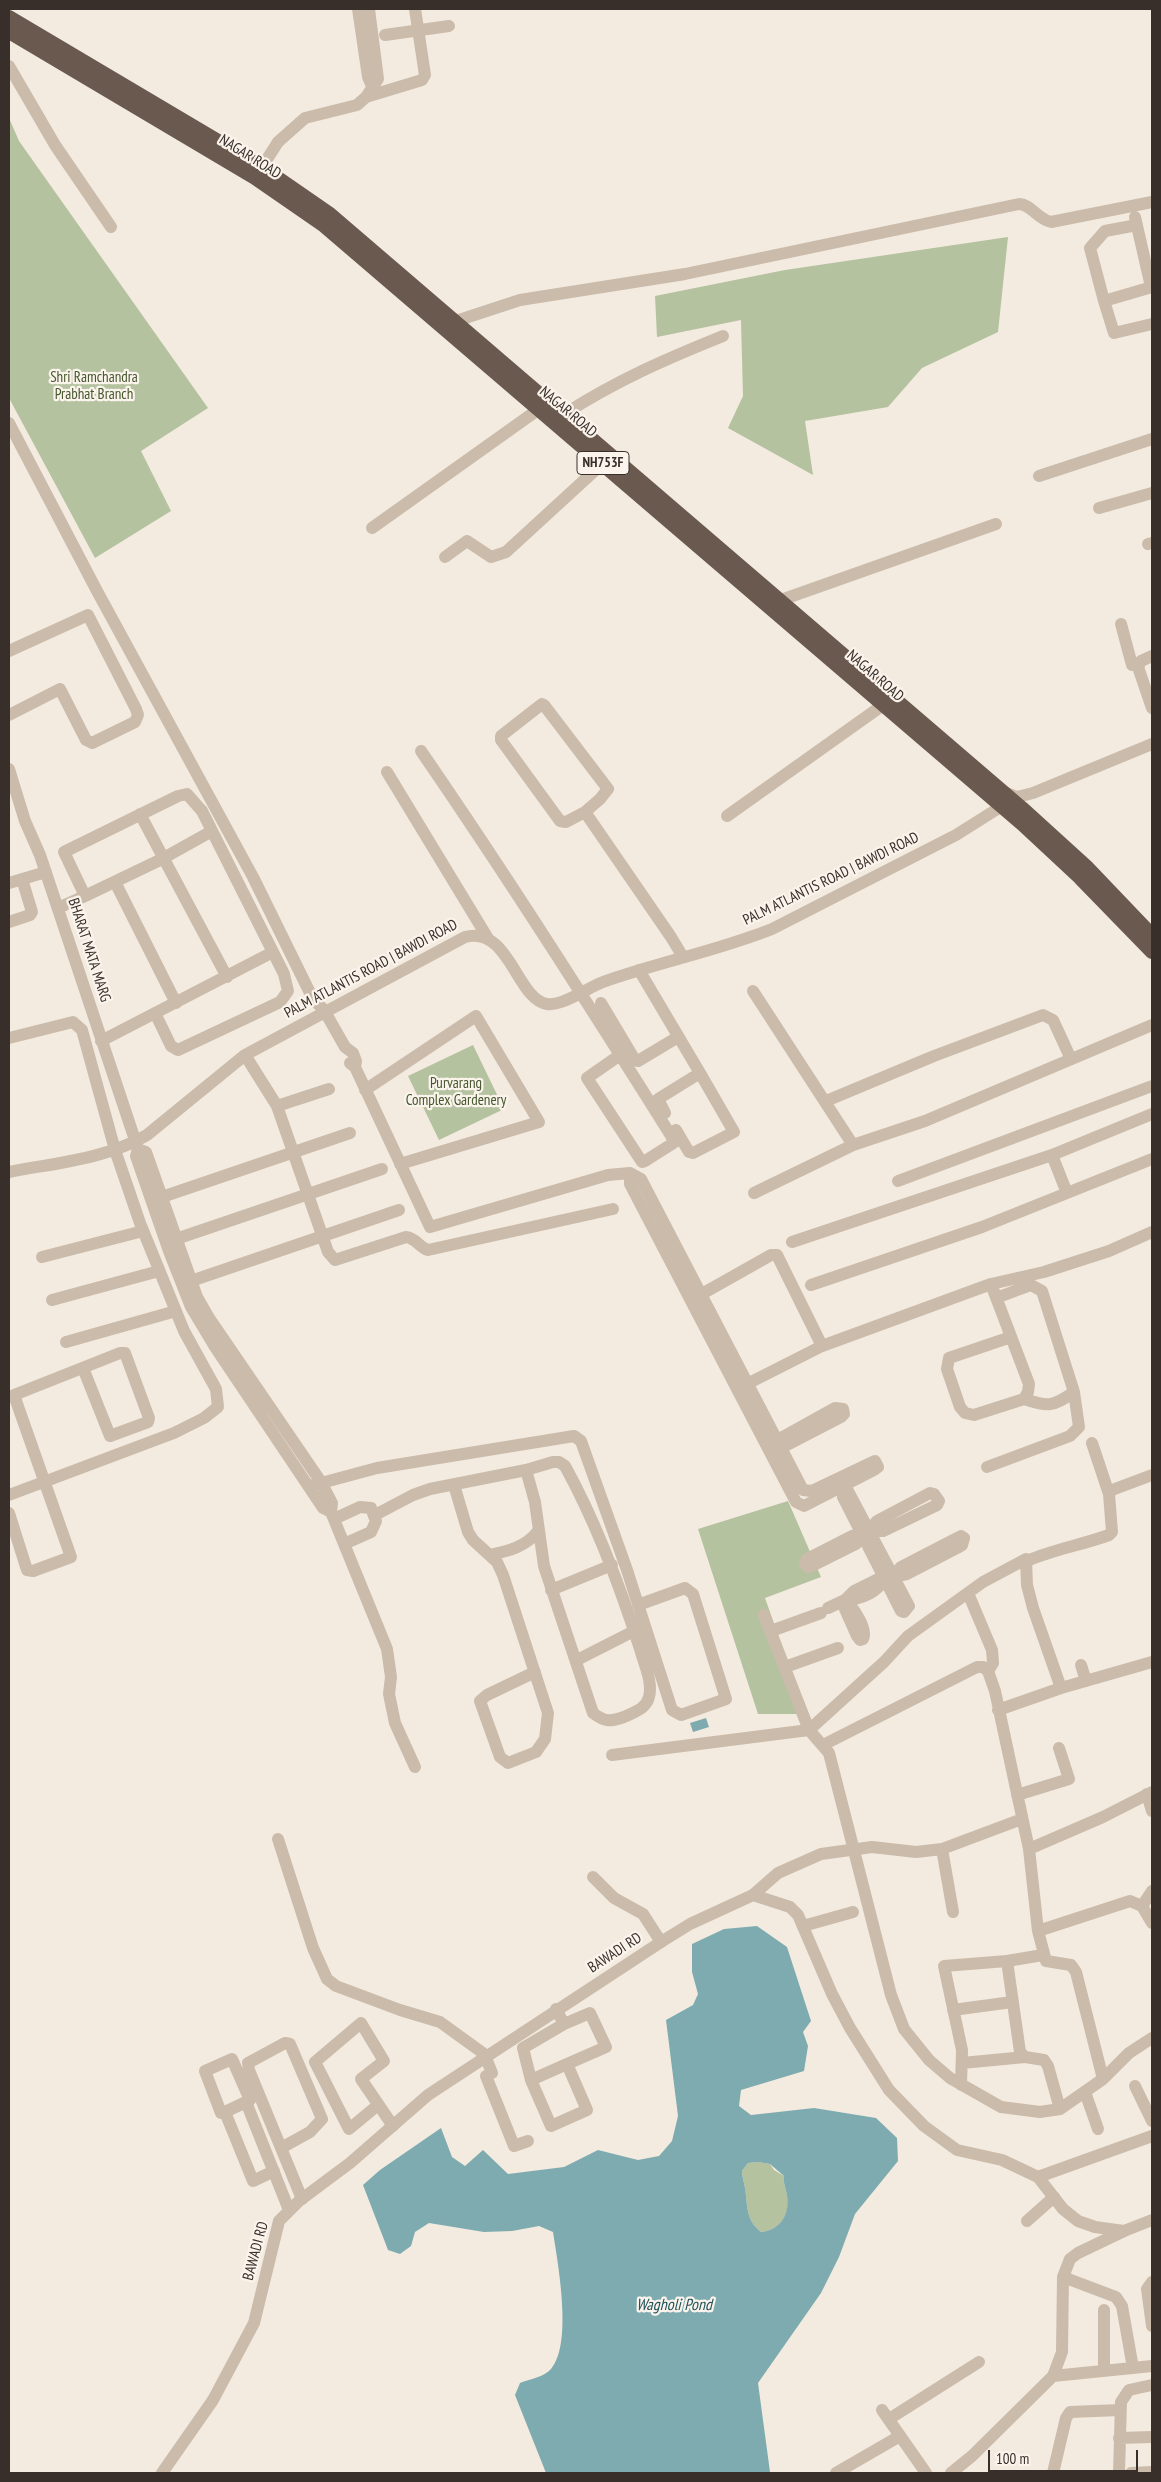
<!DOCTYPE html>
<style>
body{margin:0}
#map{position:relative;width:1161px;height:2482px;overflow:hidden;background:#f3ebdf;font-family:"PT Sans Narrow",sans-serif}
canvas{display:block}
.frame{position:absolute;inset:0;border:10px solid #392f2a;pointer-events:none}
.scale{position:absolute;left:988px;top:2450px;width:150px;height:22px;box-sizing:border-box;border:2px solid #392f2a;border-top:0;padding-left:6px;font-size:15px;line-height:18px;white-space:nowrap;color:#392f2a;-webkit-text-stroke:4px #faf4ec;paint-order:stroke}
</style>
<div id="map">
<canvas width="1161" height="2482"></canvas>
<div class="frame"></div>
<div class="scale">100 m</div>
</div>
<script>
const ctx = document.querySelector('canvas').getContext('2d');
ctx.lineJoin = 'round';
function fillPath(path, color) {
  ctx.fillStyle = color;
  ctx.fill(path, 'evenodd');
}
function strokePath(path, color, width, dash) {
  ctx.strokeStyle = color;
  ctx.lineWidth = width;
  ctx.lineCap = dash ? 'butt' : 'round';
  ctx.setLineDash(dash || []);
  ctx.stroke(path);
}
function write(font, color, halo, rows, align = 'center') {
  ctx.font = font + ' "PT Sans Narrow",sans-serif';
  ctx.lineWidth = 4.5;
  ctx.setLineDash([]);
  ctx.textBaseline = 'middle';
  ctx.strokeStyle = halo;
  ctx.fillStyle = color;
  for (const [text, x, y, turn = 0] of rows) {
    ctx.save();
    ctx.translate(x, y);
    ctx.rotate((+turn || 0) * Math.PI / 180);
    ctx.textAlign = isNaN(turn) ? turn : align;
    if (halo) ctx.strokeText(text, 0, 0);
    ctx.fillText(text, 0, 0);
    ctx.restore();
  }
}
fillPath(new Path2D(`
 M9 118 19 141 208 408 141 451 171 511 95 558 9 398Z
 M1008 237 998 332 922 368 888 407 805 421 813 475 728 428 743 396 741 320 657 337 655 296 785 270Z
 M473 1045 504 1109 439 1140 408 1076Z
 M788 1501 821 1577 765 1598 806 1714H758L698 1529Z
 M758 2162 770 2164 774 2170 784 2176C783 2184 786 2188 787 2196 791 2215 780 2230 761 2232 745 2219 748 2206 745 2188 744 2182 742 2177 742 2171L748 2163Z`), '#b4c29f');
fillPath(new Path2D(`
 M706 1718 709 1727 693 1732 690 1723Z
 M757 1926 787 1947 811 2021 803 2032 808 2046 804 2071 741 2090 739 2106 751 2115 814 2108 876 2118 897 2138 898 2161 855 2214 839 2257 821 2293 758 2383 770 2472 546 2473 515 2395 520 2383C530 2379 544 2377 551 2369 573 2344 558 2264 553 2232L539 2226 512 2231 484 2232 429 2223 415 2232 411 2246 400 2254 388 2250 363 2185 380 2170 441 2128 452 2157 465 2166 483 2150 508 2174 564 2167 598 2150 638 2160 659 2156 672 2141 678 2116 666 2020 693 2005 698 1994 692 1972V1944L724 1929ZM758 2162 770 2164 784 2176C783 2184 786 2188 787 2196 790 2215 780 2230 761 2232 745 2219 748 2206 745 2188 744 2182 742 2177 742 2171L748 2163Z`), '#7eabb0');
strokePath(new Path2D(`
 M358 9 368 77 372 86
 M385 35 449 26
 M9 66 55 145 111 227
 M366 97 422 80 425 75 415 9
 M262 167 278 142 305 118 357 105 366 97 378 79 369 9
 M1135 217 1151 287
 M1137 225 1105 231 1090 248 1104 301 1152 287
 M1104 301 1114 333 1152 324
 M456 321 520 300 685 274 1019 204C1031 204 1037 219 1051 222L1152 202
 M563 415C615 381 666 359 723 336
 M9 423 97 591 253 877 313 999 324 1010 345 1047 353 1053 356 1061 355 1067
 M1039 476 1152 439
 M1099 508 1152 493
 M372 528 539 409
 M1148 544 1152 543
 M445 557 467 541 491 557 506 552 603 463
 M781 600 996 524
 M1121 624 1132 665 1139 664
 M9 651 88 615 136 709 138 715 135 722 92 743 86 740 60 689 9 715
 M1152 656 1141 661 1138 667 1152 708
 M421 751C509 879 592 1010 675 1142L645 1161 642 1162 587 1078 620 1055
 M9 769 25 821 40 855 138 1149 136 1156 169 1251 191 1307 215 1347 323 1508 331 1512
 M387 772 489 940
 M1004 792 1017 797 1033 793 1152 744
 M585 812 600 799 608 789 544 705 542 704 501 736V740L560 821 566 822 585 812 671 937 683 957
 M140 814 227 977
 M727 816 883 705
 M115 882 176 1003
 M9 883 46 872
 M85 896 160 860 212 831
 M58 908 85 896 64 852 178 796 187 794 202 811 284 974 288 991 280 1002 178 1050 171 1046 155 1013
 M9 922 30 915 32 912 22 879
 M639 970 700 1073 658 1099 665 1113
 M753 991 853 1145
 M601 1003 635 1060 638 1061 678 1037
 M9 1038 73 1022 82 1030 115 1150 140 1223 184 1331 216 1389 218 1407 204 1418 174 1433 9 1495
 M101 1041 273 952
 M245 1055 277 1106
 M350 1063 355 1067 430 1227 608 1175 630 1173
 M329 1089 277 1106 328 1252 335 1260 406 1237C416 1238 419 1247 428 1250L613 1209
 M365 1090 476 1016 539 1122 400 1164
 M826 1101 934 1056 1043 1015 1053 1020 1071 1059
 M676 1130 689 1152 693 1153 734 1132 700 1073
 M138 1149 146 1152 197 1297 209 1318 321 1482 332 1503 331 1512 387 1649 391 1677 389 1694 395 1723 415 1767
 M1052 1155 1067 1193
 M9 1172C55 1163 106 1159 147 1135L245 1055 465 937C509 925 517 1000 547 1004 563 1006 587 988 603 982 659 962 717 951 772 929L956 835 1002 806
 M630 1173 641 1179 803 1490 812 1491 875 1461 878 1467 874 1470 804 1506 796 1502 630 1184Z
 M898 1181 1152 1086
 M754 1193 853 1145 925 1121 1152 1025
 M162 1197 350 1133
 M176 1239 382 1169
 M792 1242 1052 1155 1152 1114
 M42 1257 143 1231
 M191 1281 399 1210
 M991 1284 1029 1384 1028 1392 1024 1399 974 1415 965 1413 960 1407 947 1369 949 1358 1011 1337
 M811 1285 982 1227 1152 1159
 M700 1295 771 1255H777L822 1346
 M996 1298 1031 1285 1042 1291 1074 1392C1053 1407 1048 1407 1024 1399
 M52 1300 159 1271
 M66 1342 176 1311
 M739 1388 822 1346 991 1284 1044 1272 1109 1251 1152 1232
 M9 1397 120 1353H125L149 1418 148 1422 110 1436 83 1368
 M1092 1443 1109 1494
 M773 1447 781 1438 835 1408 843 1409 844 1414 841 1417 787 1445 778 1443
 M987 1467 1070 1436 1079 1427 1074 1392
 M839 1481 848 1491 909 1606 904 1612 901 1611 843 1497V1487
 M454 1485 468 1532 473 1540 497 1562 503 1575 548 1713 545 1739 536 1752 508 1763 500 1757 480 1701 487 1695 535 1672
 M310 1486 377 1468 574 1436 581 1441 627 1570 672 1710 681 1715 726 1699 693 1594 685 1588 638 1605
 M9 1513 27 1570 33 1571 71 1557 14 1395
 M375 1515 413 1495 430 1489 526 1470 553 1462H559L565 1466C597 1524 620 1586 640 1649 644 1664 653 1682 649 1697 646 1709 634 1712 624 1717 610 1722 605 1722 593 1713L544 1566 535 1502 526 1470
 M334 1519 360 1507 371 1508 376 1521 371 1532 344 1544
 M862 1534 856 1544 812 1566 808 1567 805 1564 807 1559 852 1536 869 1531 877 1521 930 1493 934 1494 939 1501 937 1505 883 1531H869
 M490 1555C508 1551 526 1547 538 1531
 M1027 1561C1054 1549 1082 1545 1109 1535L1112 1532 1109 1494 1112 1490 1152 1475
 M885 1579C876 1593 862 1599 845 1600L854 1591 876 1580 907 1574 957 1548 962 1545 964 1538 961 1536 955 1539 901 1567 893 1576
 M551 1590 612 1565
 M968 1593 992 1650 993 1663 988 1671
 M845 1600C853 1607 868 1629 863 1639L860 1640 857 1636 845 1609Z
 M828 1608 845 1600
 M764 1615 809 1730 829 1753 891 1995 904 2029 929 2060 950 2078 1001 2107 1040 2112 1060 2109 1103 2079 1129 2053 1152 2038
 M771 1631 821 1613
 M577 1660 634 1631
 M1081 1665 1086 1681
 M785 1667 838 1648
 M998 1710 1061 1688 1152 1662
 M823 1745 977 1667H983L988 1671 995 1691 1029 1849 1038 1931 1130 1901 1142 1906 1152 1923
 M612 1755 809 1730 884 1662 908 1636 983 1582 1026 1559 1027 1585 1033 1608 1061 1688
 M1147 1794 1152 1811
 M1017 1795 1069 1779 1059 1748
 M278 1839 313 1948 327 1979 336 1986 400 2010 440 2022 487 2056
 M942 1849 953 1912
 M1029 1849 1103 1817 1152 1792
 M593 1877 614 1898 643 1914 661 1942
 M753 1895 778 1873 821 1854 872 1847 916 1852 942 1849 1022 1819
 M1142 1906 1152 1891
 M803 1926 853 1912
 M1038 1931 1046 1961 1071 1965 1076 1972 1103 2079
 M1007 1961 1043 1955
 M556 2009 564 2024 523 2048 531 2080 551 2126 587 2110 567 2064 606 2047 590 2013 564 2024
 M953 2010 1012 2002
 M486 2058 492 2073 486 2076 514 2146 528 2141
 M962 2063 1025 2057
 M531 2080 567 2064
 M961 2085 962 2050 944 1966 1007 1961 1020 2052 1025 2057 1044 2060 1048 2066 1060 2109
 M1135 2086 1152 2121
 M1085 2092 1098 2129
 M246 2102 289 2210
 M378 2105 349 2129 315 2062 361 2023 384 2061 361 2079 393 2126
 M225 2112 250 2100 232 2059 205 2071 221 2113 225 2112 253 2181 274 2171
 M281 2148 310 2132 322 2119 290 2044 285 2043 248 2063 249 2070 302 2199
 M1038 2177 1152 2136
 M1027 2221 1054 2197
 M1063 2277 1116 2297 1122 2306 1133 2368
 M1152 2282 1147 2289 1152 2326
 M1104 2371V2310
 M1053 2376 1152 2366
 M882 2410 926 2473
 M889 2419 979 2362
 M1119 2438 1152 2437
 M836 2473 900 2436
 M951 2473 972 2456 1053 2376 1062 2352 1063 2277 1070 2259 1078 2253 1124 2231
 M1053 2473 1066 2418 1070 2412 1120 2410
 M1119 2473 1121 2402 1129 2390 1152 2385
 M1131 2473 1152 2472`), '#cbbbab', 12);
strokePath(new Path2D(`
 M162 2473 213 2400 254 2323 279 2221 299 2201 350 2163 428 2095 661 1942 690 1924 753 1895 790 1907 798 1915 832 1994 850 2028 889 2090 924 2126 957 2150 1002 2160 1038 2177 1063 2209 1078 2221 1095 2227 1124 2231 1152 2220`), '#cbbbab', 12);
strokePath(new Path2D(`
 M9 17 262 167 330 214 1022 808 1088 868 1152 935
 M9 32 255 178 323 225 1022 824 1080 878 1152 952`), '#6a594e', 14);
for (const [x, y, w] of [
 [603,463,52]
]) {
  const box = new Path2D();
  box.roundRect(x - w / 2, y - 11.5, w, 23, 4);
  ctx.fillStyle = '#faf4ec';
  ctx.fill(box);
  strokePath(box, '#392f2a', 1);
}
write('bold 14px', '#392f2a', null, [
 ["NH753F",603,463]
]);
write('15px', '#392f2a', '#faf4ec', [
 ["NAGAR ROAD",250,157,32],
 ["NAGAR ROAD",568,412,40],
 ["NAGAR ROAD",875,676,41],
 ["PALM ATLANTIS ROAD | BAWDI ROAD",831,879,-26],
 ["BHARAT MATA MARG",89,950,72],
 ["PALM ATLANTIS ROAD | BAWDI ROAD",371,969,-28],
 ["BAWADI RD",615,1953,-33],
 ["BAWADI RD",256,2251,-75]
]);
write('15px', '#46572e', '#faf4ec', [
 ["Shri Ramchandra",94,378],
 ["Prabhat Branch",94,395],
 ["Purvarang",456,1084],
 ["Complex Gardenery",456,1101]
]);
write('italic 16px', '#20535a', '#faf4ec', [
 ["Wagholi Pond",674,2305]
]);
</script>
